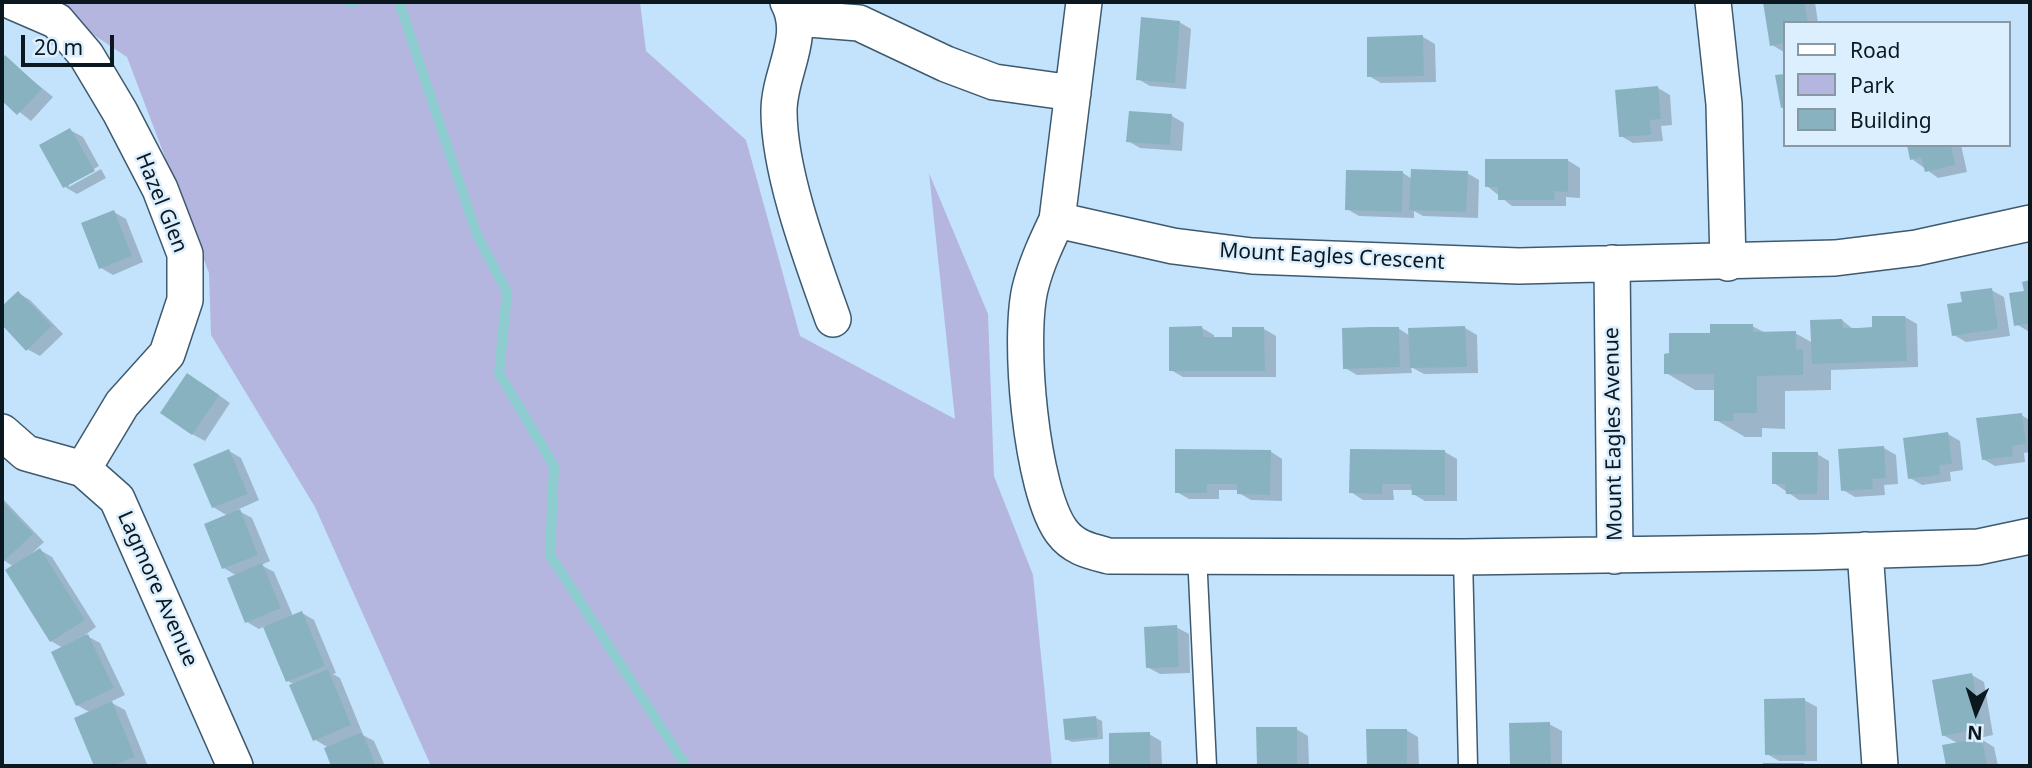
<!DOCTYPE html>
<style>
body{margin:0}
#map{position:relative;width:2032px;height:768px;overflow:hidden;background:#c3e3fc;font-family:"Noto Sans",sans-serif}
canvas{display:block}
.frame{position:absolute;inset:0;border:4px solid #0c1820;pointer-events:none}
.legend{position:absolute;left:1783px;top:21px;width:228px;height:126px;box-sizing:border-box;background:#dbeffe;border:2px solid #8899a5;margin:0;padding:9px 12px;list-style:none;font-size:21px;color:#0c1820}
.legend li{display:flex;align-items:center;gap:14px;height:35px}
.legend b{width:35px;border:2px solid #8899a5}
.north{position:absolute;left:1941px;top:677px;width:70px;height:70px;-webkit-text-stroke:5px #dbeffe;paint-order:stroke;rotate:183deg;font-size:19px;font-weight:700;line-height:28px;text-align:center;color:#0c1820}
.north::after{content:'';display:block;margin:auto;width:24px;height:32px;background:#0c1820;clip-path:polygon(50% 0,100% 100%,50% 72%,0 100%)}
.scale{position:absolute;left:21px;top:35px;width:93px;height:32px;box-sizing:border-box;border:4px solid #0c1820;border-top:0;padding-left:9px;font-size:21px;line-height:24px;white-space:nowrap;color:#0c1820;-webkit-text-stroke:5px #dbeffe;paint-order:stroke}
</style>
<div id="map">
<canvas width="2032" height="768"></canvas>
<div class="frame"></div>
<ul class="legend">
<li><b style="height:9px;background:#fff"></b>Road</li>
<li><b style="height:19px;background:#b4b6df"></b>Park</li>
<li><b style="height:19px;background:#89b2c0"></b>Building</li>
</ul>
<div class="north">N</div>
<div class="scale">20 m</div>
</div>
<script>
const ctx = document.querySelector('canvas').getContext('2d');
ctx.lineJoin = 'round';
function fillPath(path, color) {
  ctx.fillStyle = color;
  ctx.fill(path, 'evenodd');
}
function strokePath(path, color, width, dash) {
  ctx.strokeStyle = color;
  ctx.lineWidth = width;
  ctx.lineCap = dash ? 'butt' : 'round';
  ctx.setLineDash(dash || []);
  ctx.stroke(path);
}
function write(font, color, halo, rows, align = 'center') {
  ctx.font = font + ' "Noto Sans",sans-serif';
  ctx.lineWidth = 5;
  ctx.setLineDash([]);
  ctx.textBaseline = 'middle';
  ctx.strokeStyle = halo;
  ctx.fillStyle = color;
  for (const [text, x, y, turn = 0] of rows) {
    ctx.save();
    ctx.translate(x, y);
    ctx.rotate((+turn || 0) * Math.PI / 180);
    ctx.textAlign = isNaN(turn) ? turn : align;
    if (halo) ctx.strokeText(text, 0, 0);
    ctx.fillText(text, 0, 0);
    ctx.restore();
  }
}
fillPath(new Path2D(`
 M44 2H640L646 51 746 140 800 336 955 419 929 173 988 314 994 476 1033 575 1052 766H431L315 507 211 335 209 273 127 57Z`), '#b4b6df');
fillPath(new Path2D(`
 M1765 2H1815L1818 23H1785L1784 52 1772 45Z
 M1179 22 1191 29 1186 89 1150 86 1138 79Z
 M1423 37 1435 44 1436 82 1381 83 1369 76Z
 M5 58 53 97 31 121 2 98V62Z
 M1658 88 1670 95 1672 125 1661 126 1663 141 1633 143 1621 136Z
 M1172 116 1184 123 1182 151 1140 148 1128 141Z
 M70 130 83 137 99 166 69 183V187L101 169 106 178 77 194 65 187Z
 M1909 145H1961L1967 172 1938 178 1912 159Z
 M1567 160 1580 168V198L1566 197V206H1512L1487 186Z
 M1403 173 1412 179 1467 173 1479 180 1478 218 1423 216 1414 211V218L1359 216 1347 209Z
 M114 212 126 219 143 262 113 275 101 268Z
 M2030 282V331H2028L2016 324 2026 293 2024 283Z
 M1991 290 2004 297 2010 336 1966 342 1954 335 1964 303Z
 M18 293 30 300 63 334 40 356 27 349 2 323V309Z
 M1905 317 1917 324 1918 367 1831 370V390L1785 391V429L1762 428V437H1745L1716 420V390H1695L1666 373 1712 334 1752 326 1766 333H1795L1813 343 1842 320 1854 330 1874 329Z
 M1202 328 1214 335V338H1234L1264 329 1276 336V377H1183L1171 370Z
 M1398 328 1410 336 1465 328 1477 335 1478 373 1424 374 1411 367 1412 373 1357 375 1345 368Z
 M200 382 230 403 205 441 192 434Z
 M2021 415 2030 420V452L2024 453 2025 462 1995 466 1983 459Z
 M1948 434 1960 441 1963 470 1950 472 1951 481 1922 485 1910 478Z
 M1884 448 1896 455 1898 484 1884 485 1885 495 1855 497 1843 490Z
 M229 451 241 458 259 500 237 510 252 518 270 561 261 565 274 572 293 616 302 613 314 620 336 673 333 674 340 678 362 732 359 733 374 741 385 766H333L326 749 329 748 314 739 295 685 288 681 265 626 259 629 247 622 237 576 224 568 228 516 213 507Z
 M1270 451 1282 459V501L1251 500 1239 493V490H1219V499H1189L1177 492Z
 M1445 452 1457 459V501H1425L1413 494V490H1393L1394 500H1363L1351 492Z
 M1817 454 1829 461V500H1799L1774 483Z
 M2 498 44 542 31 554 40 550 52 557 96 627 85 635 100 643 125 695 110 702 125 710 147 764 143 766H96L76 719 91 713 77 705 63 648 51 641 14 567 2 559Z
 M1176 627 1189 634 1190 673 1160 674 1147 667Z
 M1972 675 1984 682 1993 735 1979 738 1994 747 1998 766H1948L1944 746 1959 744 1943 735Z
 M1804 700 1817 707V761H1779L1767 754Z
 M1096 718 1102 721 1103 739 1072 742 1066 739Z
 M1549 724 1562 731V766H1512L1511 725Z
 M1258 729H1296L1308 736 1309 766H1258Z
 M1406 730 1418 737 1419 766H1368V731Z
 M1111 734H1149L1161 741 1162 766H1111Z`), '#0003');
strokePath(new Path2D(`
 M350 2H354
 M399 2 477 235 507 292 499 373 554 466 550 555 686 766`), '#8dcccf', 10);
fillPath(new Path2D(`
 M1763 2H1804L1808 23H1785V43L1770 46Z
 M1141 17 1180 21 1175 83 1136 80Z
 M1423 35 1424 76 1367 77V37Z
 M5 55 42 89 17 115 2 101V59Z
 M1785 74V107L1781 108 1775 75Z
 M1658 86 1661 119 1650 120 1651 135 1619 137 1615 90Z
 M1129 111 1172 114 1170 145 1126 142Z
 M70 128 95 171 63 188 39 145Z
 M1907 145H1951L1955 165 1925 172 1921 157 1910 160Z
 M1485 159H1568V192L1554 191 1555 200H1498V187H1485Z
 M1411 169 1468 171 1466 212 1409 210Z
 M1346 170 1403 171 1402 212 1345 210Z
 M114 210 132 256 99 269 81 223Z
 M2030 280V323L2014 326 2009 293 2024 291 2022 282Z
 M1992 288 1998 329 1952 336 1947 304 1962 302 1960 292Z
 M18 291 52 326 26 351 2 325V306Z
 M1872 316H1905L1907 361 1812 364 1810 320 1842 319 1843 328H1859L1872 327Z
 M1710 324H1753V332L1796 331V350L1803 349V375L1757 376V413H1733L1734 421H1714V374H1664V354L1669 353V333H1710Z
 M1202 326 1203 337H1232V327H1264L1265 371H1169V327Z
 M1465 326 1467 367 1410 368 1408 328Z
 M1371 327H1399L1400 367 1343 369 1342 328Z
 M187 373 219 395 192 435 160 413Z
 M2022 413 2026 444 2012 446 2013 456 1982 460 1976 418Z
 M1948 432 1952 464 1939 465 1940 475 1908 479 1903 438Z
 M1884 446 1886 478 1872 479 1873 489 1841 491 1838 449Z
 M229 449 248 494 212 508 193 464Z
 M1175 449 1271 450 1270 495 1237 494V484H1207V493H1175Z
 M1350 449 1445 450V495H1412L1411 484H1382V494L1349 493Z
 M1772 452H1818L1817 494H1786L1785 484H1772Z
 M2 501 33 534 2 563Z
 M240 509 258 555 222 569 204 524Z
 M40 548 85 620 50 642 5 570Z
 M262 563 281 608 245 623 227 578Z
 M302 611 325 666 286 682 263 627Z
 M1177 625 1179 667 1146 668 1144 627Z
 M88 634 114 688 76 706 51 652Z
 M328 669 351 725 313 741 289 685Z
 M1972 673 1982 729 1942 736 1932 680Z
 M1805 698 1806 755H1765L1764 699Z
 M112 701 135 757 112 766H94L74 718Z
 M1096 716 1098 737 1065 740 1063 719Z
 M1550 722 1551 766H1510L1509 723Z
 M1256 727H1297V766H1257Z
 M1366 729H1407V766H1367Z
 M362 732 376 766H331L324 748Z
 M1150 732V766H1109V733Z
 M1982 738 1987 766H1946L1942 745Z
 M1763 763H1804V766H1763Z`), '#89b2c0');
const service = new Path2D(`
 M1197 554 1207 766
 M1463 557 1468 766`);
const minor = new Path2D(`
 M13 2 57 21 86 55 120 112 160 189 185 254V300L167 354 122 404 83 469
 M788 2C807 37 779 73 779 111 779 173 812 260 833 319
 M1713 2 1724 104 1728 263
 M796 18 859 23 946 64 994 82 1073 93
 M1057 220 1084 2
 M2030 223 1916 248 1835 258 1519 266 1252 256 1173 246 1057 220C1047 241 1037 262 1031 285 1017 335 1031 491 1062 532 1074 548 1090 551 1109 556L1463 557 1815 552 1978 547 2030 536
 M1612 263 1615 556
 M2 432 26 453 83 469 117 499 235 766
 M1865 550 1880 766`);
strokePath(service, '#3e5a6f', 21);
strokePath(minor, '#3e5a6f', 38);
strokePath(service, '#fff', 18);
strokePath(minor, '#fff', 35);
write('21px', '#0c1820', '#dbeffe', [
 ["Hazel Glen",161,203,68],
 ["Mount Eagles Crescent",1332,257,3],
 ["Mount Eagles Avenue",1614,434,-91],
 ["Lagmore Avenue",157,589,66]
]);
</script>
